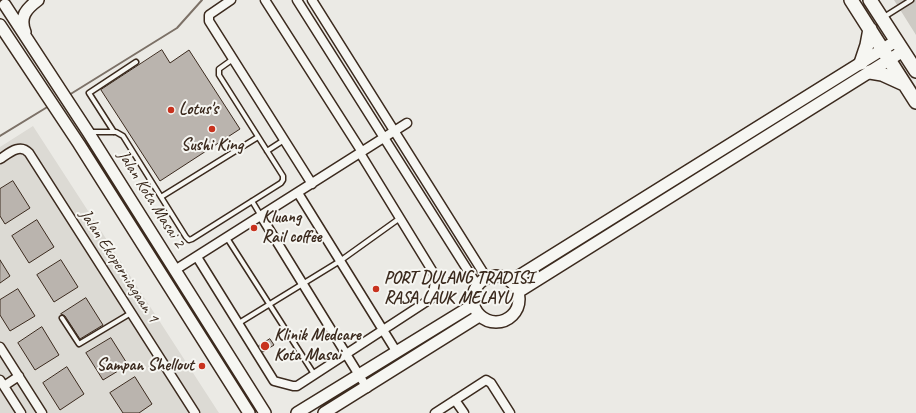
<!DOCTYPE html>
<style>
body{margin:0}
canvas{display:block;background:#ebeae5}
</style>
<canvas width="916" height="413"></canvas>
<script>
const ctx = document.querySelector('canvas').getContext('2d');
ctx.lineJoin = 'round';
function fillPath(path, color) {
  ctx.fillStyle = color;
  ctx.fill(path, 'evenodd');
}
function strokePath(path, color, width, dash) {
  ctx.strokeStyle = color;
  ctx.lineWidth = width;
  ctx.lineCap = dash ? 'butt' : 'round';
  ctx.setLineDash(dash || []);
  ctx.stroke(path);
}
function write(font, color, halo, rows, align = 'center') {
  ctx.font = font + ' Caveat,sans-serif';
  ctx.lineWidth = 4;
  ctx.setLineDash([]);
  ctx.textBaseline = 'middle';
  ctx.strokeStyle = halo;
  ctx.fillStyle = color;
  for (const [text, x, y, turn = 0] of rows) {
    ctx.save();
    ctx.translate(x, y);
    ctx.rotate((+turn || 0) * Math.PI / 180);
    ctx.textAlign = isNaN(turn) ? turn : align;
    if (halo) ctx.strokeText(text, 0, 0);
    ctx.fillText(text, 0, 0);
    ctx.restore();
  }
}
fillPath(new Path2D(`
 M33 126 219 413H0V147Z`), '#dcdad4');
fillPath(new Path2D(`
 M894 0H916V35Z`), '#cdcac4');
strokePath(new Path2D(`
 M69 95 177 28 202 0
 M0 136 49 106`), '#7c7167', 2);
const building = new Path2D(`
 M162 50 170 63 189 50 240 129 160 181 101 90Z
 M13 181 30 208 5 224 0 216V189Z
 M37 220 54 247 29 263 12 236Z
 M0 260 10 276 0 283Z
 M61 260 78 287 54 302 37 275Z
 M18 289 35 316 10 331 0 315V300Z
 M86 298 103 325 80 339 65 316 61 314Z
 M42 327 59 355 35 370 18 343Z
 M111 338 128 365 103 380 86 353Z
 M270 339 274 345 263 352 259 346Z
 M67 367 84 394 60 410 43 383Z
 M135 377 152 404 139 413H123L110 393Z`);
fillPath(building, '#bab4ae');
strokePath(building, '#3b2a1e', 1);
const lane = new Path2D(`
 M884 17 911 0
 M91 132H116L123 136 186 237 189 240 192 239 281 183 283 180V176L219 75V69L233 59
 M114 132 89 93 136 62
 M267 151 284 140
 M161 197 258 137
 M252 201 261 216
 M227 238 314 374
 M62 318 79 344 131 313
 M239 323 340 261 400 218`);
const street = new Path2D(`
 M231 0 209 15V21L312 184
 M265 0 362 152
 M297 0 477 285
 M312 0 486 277
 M0 159C9 153 20 143 29 153L195 413
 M298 193 396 351
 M261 216 367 388
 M197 257 274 381 293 386H297L432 298 436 277 360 153
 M175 270 407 123
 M0 347 42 413
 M0 380 21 413
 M4 386 19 376
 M455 400 464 413
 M435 413 486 380 491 383 510 413`);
const secondary = new Path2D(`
 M5 5 88 132 265 413
 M0 25 79 144 249 413
 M25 32C19 17 26 9 38 0
 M473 299a23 23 0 1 1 46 0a23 23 0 1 1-46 0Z
 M511 281 896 41
 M518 292 903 51
 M297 413 473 305
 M324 413 479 316`);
const primary = new Path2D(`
 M851 0 916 102
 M870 0 916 71
 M861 63 867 45 870 29
 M870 72 882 74 904 84`);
strokePath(lane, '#3b2a1e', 7);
strokePath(street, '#3b2a1e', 11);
strokePath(secondary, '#3b2a1e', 14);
strokePath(primary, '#3b2a1e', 16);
strokePath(lane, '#f6f6f2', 4);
strokePath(street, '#f6f6f2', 8);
strokePath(secondary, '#f6f6f2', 11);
strokePath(primary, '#f6f6f2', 13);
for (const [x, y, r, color] of [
 [171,110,4,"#c8321e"],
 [212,129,4,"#c8321e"],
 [254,228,4,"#c8321e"],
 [376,289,4,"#c8321e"],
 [265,346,5,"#c8321e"],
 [202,366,4,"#c8321e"]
]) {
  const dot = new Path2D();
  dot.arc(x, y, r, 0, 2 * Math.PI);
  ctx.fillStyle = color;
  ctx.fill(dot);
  strokePath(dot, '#f6f6f2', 1.5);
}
write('bold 17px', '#3b2a1e', '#f6f6f2', [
 ["Lotus's",179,110],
 ["Sushi King",212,146,"center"],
 ["Kluang",262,218],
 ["Rail coffee",262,238],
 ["PORT DULANG TRADISI",384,279],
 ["RASA LAUK MELAYU",384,299],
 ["Klinik Medcare",274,336],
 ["Kota Masai",274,356],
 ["Sampan Shellout",194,366,"right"]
], 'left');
write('17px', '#3b2a1e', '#f6f6f2', [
 ["Jalan Kota Masai 2",151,199,58],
 ["Jalan Ekoperniagaan 1",119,266,57]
]);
</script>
